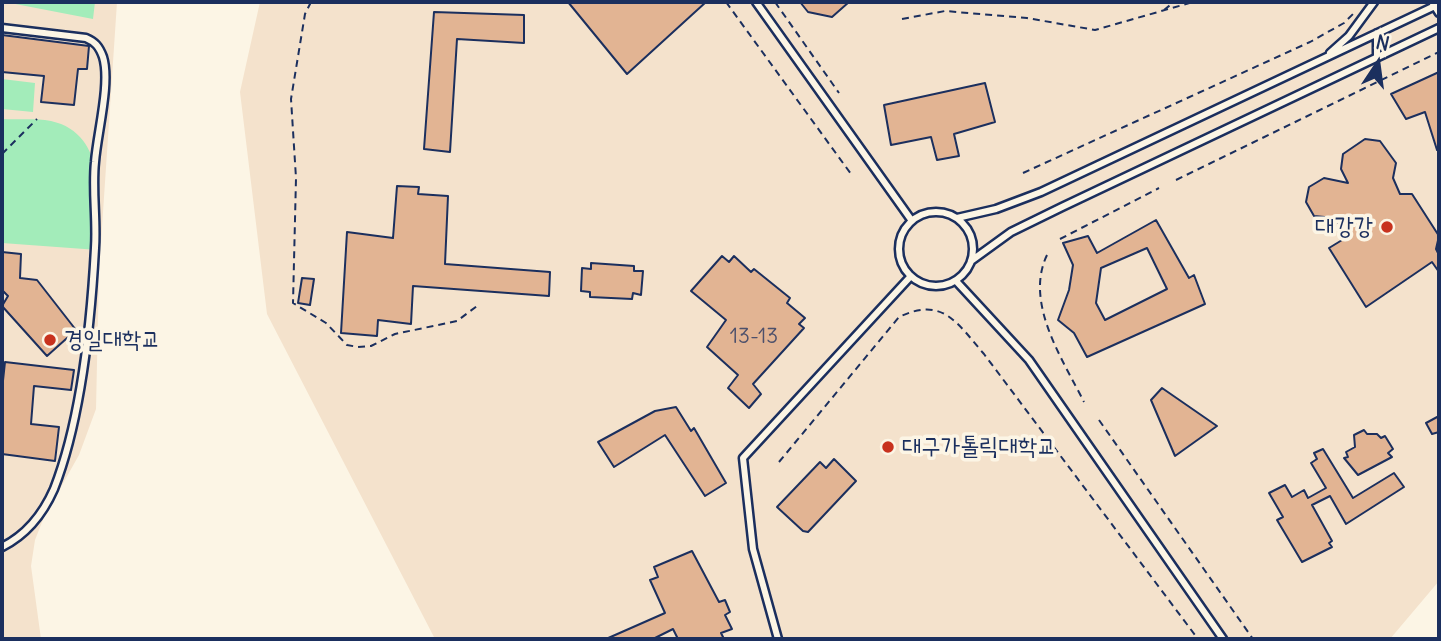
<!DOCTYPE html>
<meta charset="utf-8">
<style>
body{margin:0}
#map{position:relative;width:1441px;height:641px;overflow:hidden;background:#fcf5e5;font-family:Delius,sans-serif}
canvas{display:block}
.frame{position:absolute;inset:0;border:4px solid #1b2f5e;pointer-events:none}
.north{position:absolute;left:1343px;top:28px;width:70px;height:70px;-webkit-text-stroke:5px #fcf5e5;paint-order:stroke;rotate:13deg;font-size:19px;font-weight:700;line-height:28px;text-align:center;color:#1b2f5e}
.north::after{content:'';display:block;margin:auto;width:24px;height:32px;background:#1b2f5e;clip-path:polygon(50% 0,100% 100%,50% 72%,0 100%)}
</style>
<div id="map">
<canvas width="1441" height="641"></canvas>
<div class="frame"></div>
<div class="north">N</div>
</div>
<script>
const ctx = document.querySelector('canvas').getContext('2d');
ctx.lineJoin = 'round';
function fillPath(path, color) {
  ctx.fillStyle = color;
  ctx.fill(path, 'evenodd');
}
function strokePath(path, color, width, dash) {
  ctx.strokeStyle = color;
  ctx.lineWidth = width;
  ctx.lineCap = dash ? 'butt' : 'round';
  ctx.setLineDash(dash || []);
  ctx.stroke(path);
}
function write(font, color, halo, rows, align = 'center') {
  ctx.font = font + ' Delius,"Poor Story",sans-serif';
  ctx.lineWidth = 7;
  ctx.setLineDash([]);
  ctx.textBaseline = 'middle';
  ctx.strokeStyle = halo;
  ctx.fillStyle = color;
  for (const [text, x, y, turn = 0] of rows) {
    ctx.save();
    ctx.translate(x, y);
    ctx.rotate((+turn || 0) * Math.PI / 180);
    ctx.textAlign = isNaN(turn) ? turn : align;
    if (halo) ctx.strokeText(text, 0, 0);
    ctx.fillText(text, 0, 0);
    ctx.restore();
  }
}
fillPath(new Path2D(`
 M2 2H117L99 272 96 409 79 455 44 517 35 540 31 566 41 639H2Z
 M260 2H1439V581L1390 639H435L267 314 240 92Z`), '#f4e2cc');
fillPath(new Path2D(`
 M5 2H95L93 19Z
 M2 79 35 83 33 112 2 109Z
 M2 119C17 120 35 118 51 121 109 134 98 205 98 250L2 243Z`), '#a3ecba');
const building = new Path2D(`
 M568 2H706L627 74Z
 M800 2H849L832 17 808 12Z
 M434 12 524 15V43L457 39 450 152 424 149Z
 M2 35 89 46 87 69H78L74 105 41 102 44 76 2 72Z
 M1439 72V149L1437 150 1425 112 1406 119 1391 94Z
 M985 83 995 122 954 134 959 156 937 160 931 137 891 145 884 105Z
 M1365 139 1380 141 1396 163 1393 178 1400 194H1412L1439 236 1436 249 1439 255V272L1432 262 1366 307 1329 248 1347 237 1335 218 1314 216 1306 202 1309 187 1324 178 1348 183 1341 169 1343 154Z
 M397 186 419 187 418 194 448 196 445 264 550 272 549 296 413 286 411 324 378 320 377 336 341 333 347 232 393 238Z
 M1156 220 1189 278 1194 275 1205 304 1087 357 1074 333 1058 320 1069 290 1073 265 1063 243 1088 236 1097 253ZM1147 248 1167 289 1105 320 1096 303 1101 268Z
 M2 252 21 254 20 278 37 280 76 330 47 356 2 306 8 296 2 290Z
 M722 256 729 262 734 256 751 272 754 269 790 298 787 303 805 318 799 324 804 328 753 384 761 394 749 408 728 388 738 375 707 347 726 320 691 291Z
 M591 263 634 266V271H643L641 295 633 293 632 299 590 297V292L581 291 582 268 591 269Z
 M302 278 314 279 310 305 298 303Z
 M5 362 74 370 71 390 34 386 31 424 59 427 55 461 2 454V390Z
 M1162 388 1217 426 1175 456 1151 400Z
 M676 407 691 431 694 428 726 483 705 496 665 435 614 467 598 442 655 411Z
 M1439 416V432L1432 434 1426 423Z
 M1364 430 1367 434H1377L1381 438 1385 436 1393 449 1388 453 1392 457 1358 475 1344 458 1348 457 1346 452 1355 447 1354 435Z
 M1323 449 1353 498 1394 473 1404 487 1346 524 1330 496 1312 505 1332 541 1329 543 1332 547 1302 562 1277 520 1283 517 1269 493 1285 485 1292 497 1304 490 1308 498 1326 488 1311 463 1317 459 1314 453Z
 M834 459 856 481 808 532 803 531 777 507 820 462 826 468Z
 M692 551 719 602 725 600 730 612 725 615 732 629 721 633 724 639H678L673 629 653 639H606L665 613 650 580 658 577 654 567Z`);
fillPath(building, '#e2b493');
strokePath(building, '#1b2f5e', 2);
const lane = new Path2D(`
 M756 2 912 221
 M1432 2 1439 13
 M2 28 86 38C95 42 99 46 103 57 111 83 97 134 95 162 92 190 97 220 95 248 91 322 81 420 54 489 43 514 26 535 2 547
 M1377 33V57
 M1330 53 1349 36 1374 2
 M899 249a37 37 0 1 1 74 0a37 37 0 1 1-74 0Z
 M957 218 996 209 1041 192 1439 4
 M971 261 1011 232 1062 207 1439 28
 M956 281 1029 360 1223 639
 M778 639 753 549 743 458 911 276`);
strokePath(lane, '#1b2f5e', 11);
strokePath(new Path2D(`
 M311 2 305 14 291 99 296 178 293 303 326 323 347 345 358 347 371 346 395 334 457 321 477 306
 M726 2 851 174
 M775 2 839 93
 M1164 10 1174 2
 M902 19 945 11 1027 18 1095 30 1193 2
 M2 154 37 119
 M1023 173 1310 42 1344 23 1353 14
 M1176 180 1439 52
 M1060 239 1159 188
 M1047 255C1024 303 1063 360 1084 402
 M1099 420 1253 639
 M779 462 899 317C943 296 957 323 984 354L1198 639`), '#1b2f5e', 2, [7, 5]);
strokePath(lane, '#fcf5e5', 6);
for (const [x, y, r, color] of [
 [1387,227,7,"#c8321e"],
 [50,340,7,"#c8321e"],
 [888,447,7,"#c8321e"]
]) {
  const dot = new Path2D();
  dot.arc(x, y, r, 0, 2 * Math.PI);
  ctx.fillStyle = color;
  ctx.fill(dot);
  strokePath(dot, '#fcf5e5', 2.5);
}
write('21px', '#4d506b', null, [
 ["13-13",754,337]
]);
write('24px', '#1b2f5e', '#fcf5e5', [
 ["대강강",1373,227,"right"],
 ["경일대학교",64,340],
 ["대구가톨릭대학교",902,447]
], 'left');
</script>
